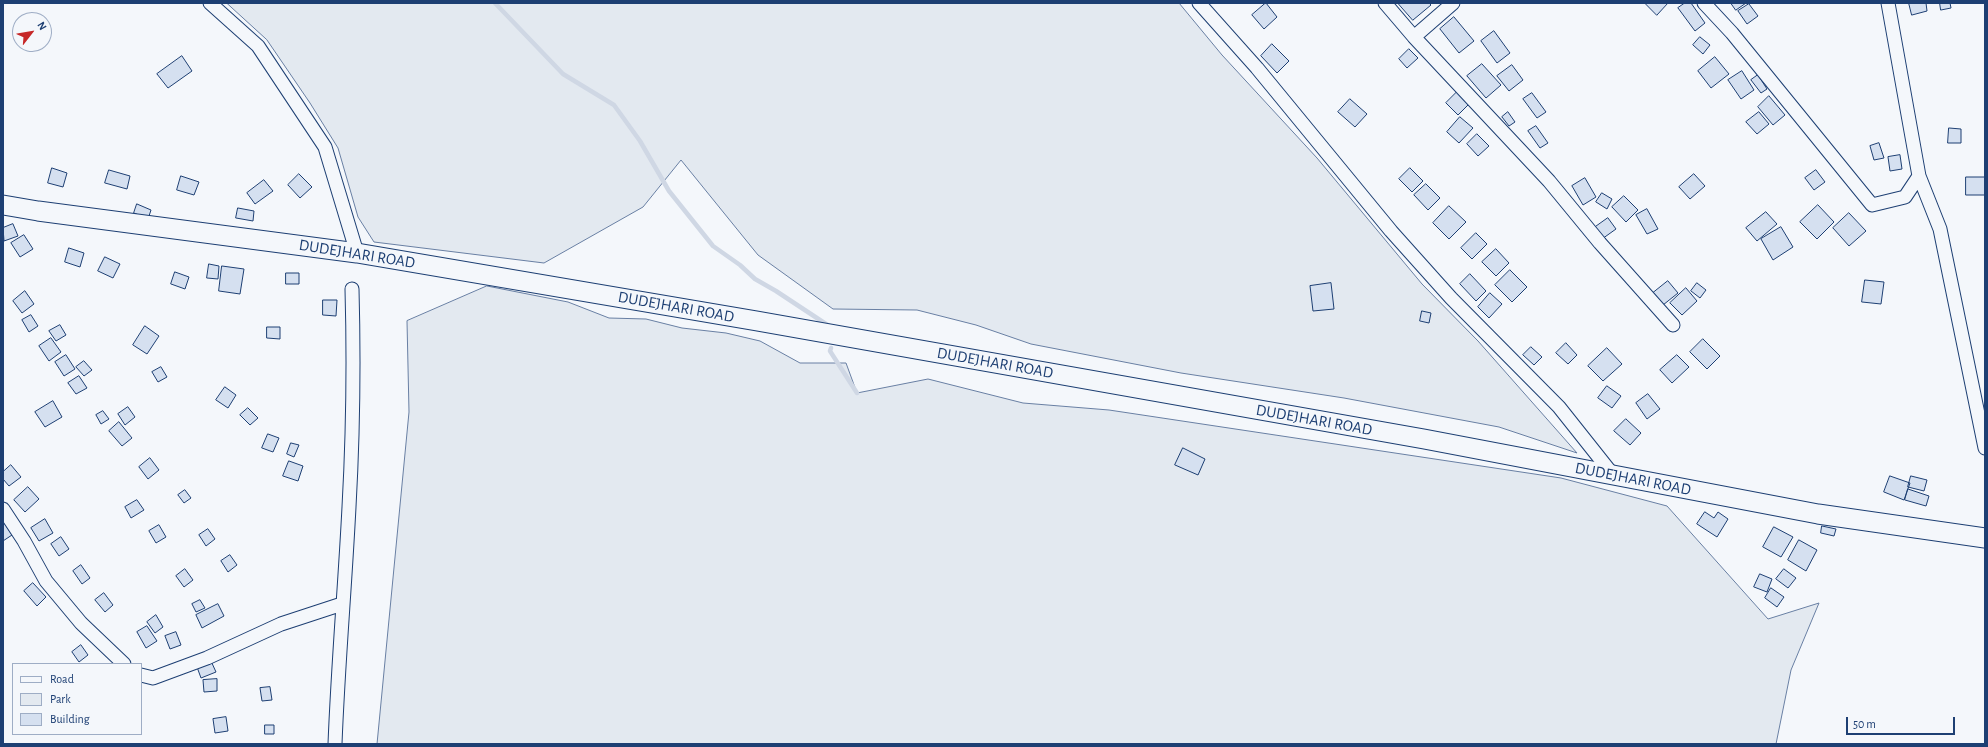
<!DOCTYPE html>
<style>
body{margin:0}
#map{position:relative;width:1988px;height:747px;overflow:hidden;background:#f4f7fb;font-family:"Alegreya Sans",sans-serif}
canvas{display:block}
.frame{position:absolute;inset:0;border:4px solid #1d3f73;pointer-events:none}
.legend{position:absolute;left:12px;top:663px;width:130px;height:72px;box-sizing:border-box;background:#f4f7fb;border:1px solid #9eadc5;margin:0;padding:5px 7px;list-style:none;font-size:12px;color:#1d3f73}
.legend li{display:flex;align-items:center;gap:8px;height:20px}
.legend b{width:20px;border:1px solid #9eadc5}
.north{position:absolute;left:12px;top:12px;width:40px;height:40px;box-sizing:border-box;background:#f4f7fb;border:1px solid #9eadc5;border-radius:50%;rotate:59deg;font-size:11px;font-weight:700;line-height:16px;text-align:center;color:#1d3f73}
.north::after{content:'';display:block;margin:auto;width:14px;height:18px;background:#c62828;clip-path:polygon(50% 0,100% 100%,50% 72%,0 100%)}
.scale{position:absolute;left:1846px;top:717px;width:109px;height:18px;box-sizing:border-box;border:2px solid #1d3f73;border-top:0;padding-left:5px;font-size:12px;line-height:14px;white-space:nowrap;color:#1d3f73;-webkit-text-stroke:3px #f4f7fb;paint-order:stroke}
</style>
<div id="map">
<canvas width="1988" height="747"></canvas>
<div class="frame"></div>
<ul class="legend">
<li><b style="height:5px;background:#f4f7fb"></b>Road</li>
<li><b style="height:11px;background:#e3e9f0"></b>Park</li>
<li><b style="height:11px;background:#d5e0f0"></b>Building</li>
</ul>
<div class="north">N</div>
<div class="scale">50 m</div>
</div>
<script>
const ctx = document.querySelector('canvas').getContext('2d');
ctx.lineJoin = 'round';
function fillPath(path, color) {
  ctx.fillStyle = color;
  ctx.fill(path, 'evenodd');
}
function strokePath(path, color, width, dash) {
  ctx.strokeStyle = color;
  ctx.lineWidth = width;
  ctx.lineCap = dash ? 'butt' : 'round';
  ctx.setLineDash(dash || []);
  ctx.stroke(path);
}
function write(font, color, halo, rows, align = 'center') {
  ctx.font = font + ' "Alegreya Sans",sans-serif';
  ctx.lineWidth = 3;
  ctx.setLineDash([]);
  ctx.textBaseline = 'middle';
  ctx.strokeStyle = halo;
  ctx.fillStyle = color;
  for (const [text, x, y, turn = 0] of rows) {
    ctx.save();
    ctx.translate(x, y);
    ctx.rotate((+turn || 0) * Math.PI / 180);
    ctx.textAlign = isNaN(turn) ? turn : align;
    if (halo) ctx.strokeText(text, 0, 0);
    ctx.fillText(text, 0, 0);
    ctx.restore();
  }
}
const green = new Path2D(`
 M227 3H1179L1222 55 1317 158 1422 284 1478 341 1577 453 1499 427 1344 398 1181 373 1031 344 976 325 917 310 833 309 758 255 681 160 643 207 544 263 374 242 358 217 338 148 310 103 267 40Z
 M487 286 568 302 609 318 646 319 682 328 726 333 760 341 800 363H846L857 393 928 379 1023 403 1109 410 1561 478 1667 506 1768 619 1819 603 1791 670 1776 744H377L409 412 407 321Z`);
fillPath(green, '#e3e9f0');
strokePath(green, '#687fa3', 1);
strokePath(new Path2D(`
 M495 3 563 74 614 105 640 141 669 191 713 246 740 265 755 279 776 291 829 326
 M831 348 830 351 857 393`), '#cfd7e4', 4.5);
const building = new Path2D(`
 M1266 3 1277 17 1264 29 1252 15Z
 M1398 3H1429L1431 5 1413 20Z
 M1645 3H1668L1657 15Z
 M1685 3H1691L1705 23 1695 31 1678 8Z
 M1731 3H1746L1736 10Z
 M1909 3H1926L1927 11 1912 15Z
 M1940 3H1950L1951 8 1941 10Z
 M1749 4 1758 16 1747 24 1738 11Z
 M1454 17 1474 41 1459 53 1440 29Z
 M1494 31 1510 53 1497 63 1481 41Z
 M1700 37 1710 45 1703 54 1693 45Z
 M1272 44 1289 61 1277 73 1261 56Z
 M1409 49 1418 58 1407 68 1399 59Z
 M182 56 192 71 168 88 157 74Z
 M1715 57 1729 74 1711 88 1698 71Z
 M1482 64 1501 85 1486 98 1467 76Z
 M1512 65 1523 80 1509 91 1497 76Z
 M1742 71 1754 90 1741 99 1728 80Z
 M1758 75 1767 89 1761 93 1751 80Z
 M1457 92 1469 104 1458 115 1446 103Z
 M1532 93 1546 112 1537 118 1523 99Z
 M1769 96 1785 115 1773 125 1758 107Z
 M1350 99 1367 114 1355 127 1338 112Z
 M1508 112 1515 122 1509 126 1502 117Z
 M1759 112 1769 124 1757 134 1746 122Z
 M1460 117 1473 128 1459 143 1447 132Z
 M1536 126 1548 143 1540 148 1528 131Z
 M1949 128 1961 129V143H1948Z
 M1477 134 1489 146 1478 156 1467 144Z
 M1879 143 1884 158 1874 160 1870 146Z
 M1900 155 1902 169 1890 171 1888 157Z
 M52 168 67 173 63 187 48 183Z
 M1410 168 1423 181 1412 192 1399 179Z
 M109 170 130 176 127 189 105 183Z
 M1816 170 1825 182 1814 190 1805 178Z
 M299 174 312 187 300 198 288 185Z
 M1694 174 1705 186 1690 199 1679 187Z
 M181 176 199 182 194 195 177 190Z
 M1966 177H1985V195H1966Z
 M1585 178 1596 197 1583 205 1572 186Z
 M264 180 273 191 255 204 247 193Z
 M1426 184 1440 198 1428 210 1414 195Z
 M1602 193 1612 199 1607 209 1596 202Z
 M1624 196 1638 210 1626 222 1612 207Z
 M137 204 151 210 148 219 134 213Z
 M1818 205 1834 222 1817 239 1800 222Z
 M1449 206 1466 222 1449 239 1433 223Z
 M238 208 254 211 253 221 236 218Z
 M1647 209 1658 229 1647 234 1636 215Z
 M1766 212 1777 224 1757 241 1746 228Z
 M1849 213 1866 231 1849 246 1833 228Z
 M1608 218 1616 229 1602 239 1594 228Z
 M13 224 18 236 4 241 3 228Z
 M1781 227 1793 247 1773 260 1761 239Z
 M1476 233 1487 244 1472 259 1461 248Z
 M24 235 33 249 20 257 11 243Z
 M69 248 84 253 80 267 65 262Z
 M1496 249 1509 263 1496 276 1482 262Z
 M105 257 120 264 113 278 98 271Z
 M209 264 219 266 218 279 207 278Z
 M222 266 244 269 240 294 219 291Z
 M1510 270 1527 287 1512 302 1495 285Z
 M175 272 189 277 185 289 171 284Z
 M286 273H299V284H286Z
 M1470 274 1486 291 1476 301 1460 284Z
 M1865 280 1884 282 1881 304 1862 302Z
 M1668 281 1678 293 1663 305 1653 293Z
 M1331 283 1334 309 1313 311 1310 286Z
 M1697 283 1706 290 1700 298 1691 291Z
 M1686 288 1697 301 1682 315 1670 303Z
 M25 291 34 304 22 313 13 301Z
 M1490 293 1502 304 1489 318 1478 307Z
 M323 300H337L336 316 323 315Z
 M1422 311 1431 313 1429 323 1420 321Z
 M31 315 38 326 29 332 22 320Z
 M60 325 66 335 56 341 49 331Z
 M145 326 159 336 147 354 133 345Z
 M267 327H280V339L267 338Z
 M51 338 61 352 49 361 39 346Z
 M1703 339 1720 356 1707 369 1690 352Z
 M1566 343 1577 355 1568 364 1556 353Z
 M1531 347 1542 357 1534 365 1523 355Z
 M1607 348 1622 364 1603 381 1588 366Z
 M66 355 75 369 64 376 55 362Z
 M1677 355 1689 367 1672 383 1660 370Z
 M84 361 92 370 84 376 76 367Z
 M161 367 167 377 158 382 152 372Z
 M79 376 87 388 76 394 68 383Z
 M1607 386 1621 396 1612 408 1598 398Z
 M225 387 236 395 228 408 216 400Z
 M1648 394 1660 409 1647 419 1636 403Z
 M53 401 62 417 45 427 35 412Z
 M128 407 135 417 125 425 118 414Z
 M248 408 258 418 250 425 240 415Z
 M103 411 109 419 101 424 96 415Z
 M1626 419 1641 433 1630 445 1614 431Z
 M119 422 132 438 122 446 109 431Z
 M268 434 279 438 273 452 262 448Z
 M291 443 299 445 294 457 287 454Z
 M1183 448 1205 459 1198 475 1175 465Z
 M150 458 159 470 148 479 139 467Z
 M289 461 303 466 298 481 283 476Z
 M11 465 21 477 9 486 3 479V472Z
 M1890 476 1910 483 1904 500 1884 492Z
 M1911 476 1927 480 1924 491 1908 487Z
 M28 487 39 499 25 512 14 500Z
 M1908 489 1929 496 1926 506 1905 500Z
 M185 490 191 498 184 503 178 495Z
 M137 500 144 510 131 518 125 507Z
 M1705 512 1714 518 1718 512 1728 519 1717 537 1697 524Z
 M45 519 53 533 39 541 31 528Z
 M3 521 12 535 3 541Z
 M159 525 166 537 156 543 149 531Z
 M1822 526 1836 529 1834 536 1821 533Z
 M1774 527 1793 537 1781 557 1763 547Z
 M208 529 215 539 206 546 199 535Z
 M61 537 69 549 59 556 51 544Z
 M1799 540 1817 550 1806 571 1788 560Z
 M230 555 237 565 228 572 221 561Z
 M81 565 90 578 82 584 73 571Z
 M185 569 193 580 184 587 176 576Z
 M1784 569 1796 578 1788 588 1776 579Z
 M1760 574 1772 579 1767 592 1754 587Z
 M33 583 46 597 37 606 24 591Z
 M1771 588 1784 597 1777 607 1765 598Z
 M104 593 113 605 105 612 95 600Z
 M200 600 205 608 196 612 192 604Z
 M218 604 224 616 202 628 196 615Z
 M156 615 163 627 155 633 147 622Z
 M147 626 157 641 146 648 137 632Z
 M176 632 181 645 170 649 165 636Z
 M81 645 88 655 79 662 72 652Z
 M211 661 216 672 201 678 197 667Z
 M217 679V691L204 692 203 680Z
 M270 687 272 700 262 701 260 688Z
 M226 717 228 731 215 733 213 719Z
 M265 725H274V734H265Z`);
fillPath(building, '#d5e0f0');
strokePath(building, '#1d3f73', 1);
const street = new Path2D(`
 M210 3 258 46 325 147 357 253
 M1199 3 1257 68 1391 231 1451 298 1559 407 1613 475
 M1385 3 1414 37 1549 181 1600 243 1673 325
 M1704 3 1732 33 1872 205 1905 197 1919 176 1888 3
 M1414 37 1453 3
 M1919 176 1940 229 1985 448
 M3 509 24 541 46 581 81 623 124 664
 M141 675 153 678 207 658 281 624 342 604
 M335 744C338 665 345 586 349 507 353 435 354 361 352 289`);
const secondary = new Path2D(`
 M3 205 38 211 357 253 757 321 1424 439 1818 514 1985 538`);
strokePath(street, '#1d3f73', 15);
strokePath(secondary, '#1d3f73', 21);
strokePath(street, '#f4f7fb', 13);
strokePath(secondary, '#f4f7fb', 19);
write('16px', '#1d3f73', '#f4f7fb', [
 ["DUDEJHARI ROAD",357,254,9],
 ["DUDEJHARI ROAD",676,307,10],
 ["DUDEJHARI ROAD",995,363,10],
 ["DUDEJHARI ROAD",1314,420,10],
 ["DUDEJHARI ROAD",1633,479,11]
]);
</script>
